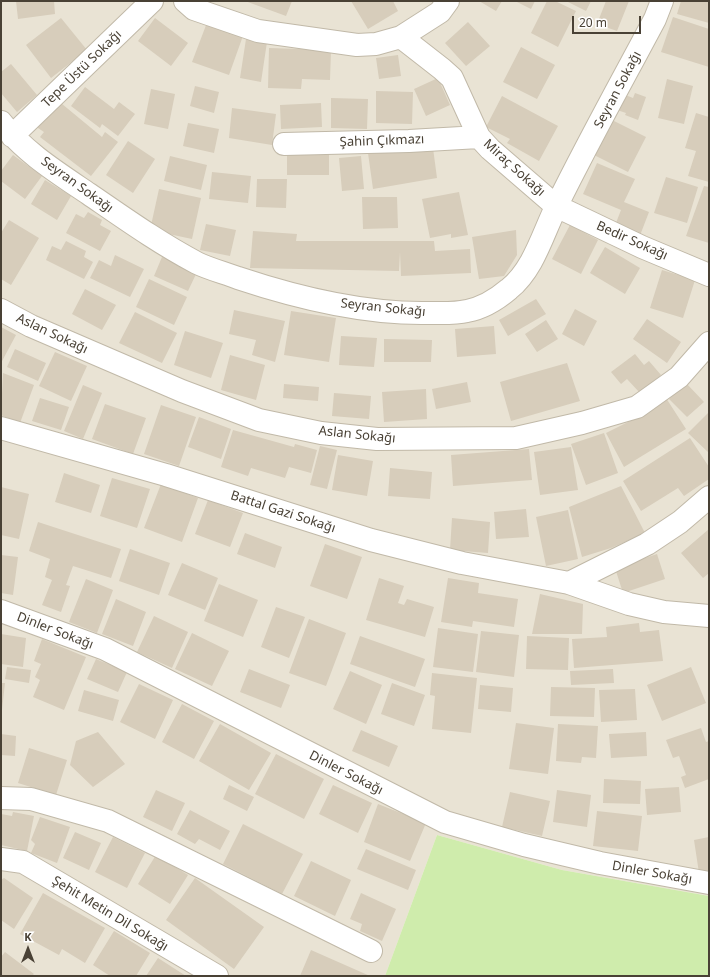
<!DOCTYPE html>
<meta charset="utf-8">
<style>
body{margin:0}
#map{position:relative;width:710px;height:977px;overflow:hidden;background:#f5f1e7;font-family:"Noto Sans",sans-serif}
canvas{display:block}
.frame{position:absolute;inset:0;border:2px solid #494135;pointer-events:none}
.north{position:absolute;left:8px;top:929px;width:40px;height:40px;-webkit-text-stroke:3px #fff;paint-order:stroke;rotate:0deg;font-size:11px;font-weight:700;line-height:16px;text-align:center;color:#494135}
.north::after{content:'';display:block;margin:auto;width:14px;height:18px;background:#494135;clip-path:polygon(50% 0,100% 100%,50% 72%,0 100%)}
.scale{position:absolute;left:572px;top:16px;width:69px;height:18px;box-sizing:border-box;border:2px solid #494135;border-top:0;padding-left:5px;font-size:12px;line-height:14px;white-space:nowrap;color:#494135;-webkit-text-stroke:3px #fff;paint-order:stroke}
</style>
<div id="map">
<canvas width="710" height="977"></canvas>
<div class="frame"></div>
<div class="north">K</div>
<div class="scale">20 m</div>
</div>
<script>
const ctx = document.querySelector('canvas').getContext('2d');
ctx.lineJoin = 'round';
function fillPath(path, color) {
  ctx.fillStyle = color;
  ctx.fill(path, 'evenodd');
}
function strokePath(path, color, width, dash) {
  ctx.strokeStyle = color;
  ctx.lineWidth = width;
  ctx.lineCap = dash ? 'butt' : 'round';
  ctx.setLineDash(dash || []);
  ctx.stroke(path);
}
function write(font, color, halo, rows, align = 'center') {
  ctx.font = font + ' "Noto Sans",sans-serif';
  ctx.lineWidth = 3.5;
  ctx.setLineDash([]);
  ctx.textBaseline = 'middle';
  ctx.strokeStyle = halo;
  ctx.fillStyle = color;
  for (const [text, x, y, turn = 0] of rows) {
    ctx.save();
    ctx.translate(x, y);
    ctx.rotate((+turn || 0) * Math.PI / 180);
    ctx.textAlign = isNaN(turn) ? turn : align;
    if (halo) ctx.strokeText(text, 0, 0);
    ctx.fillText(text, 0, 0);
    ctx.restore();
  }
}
fillPath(new Path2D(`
 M1 1H709V896L562 870 437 835 385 976H1Z`), '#e9e3d4');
fillPath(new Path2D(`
 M437 835 562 870 709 896V976H385Z`), '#cfecac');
fillPath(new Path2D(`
 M16 1H54L55 14 18 19Z
 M245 1H292L286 16Z
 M351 1H393L398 11 368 29Z
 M479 1H502L496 11Z
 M515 1H535L531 9Z
 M547 1H555L576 11 558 47 531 33Z
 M566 1H591L586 11Z
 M606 1H629L617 31 597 24Z
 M681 1H709V23L677 14Z
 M673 17 709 29V67L661 52Z
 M61 18 87 50 51 78 26 45Z
 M155 18 188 43 171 66 138 41Z
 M208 20 244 33 229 75 192 62Z
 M468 22 490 46 466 66 445 43Z
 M246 39 267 42 261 82 240 78Z
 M521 47 555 65 537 99 503 82Z
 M269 48 331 50 330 80 302 79 301 89 268 88Z
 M398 55 401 76 379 79 376 58Z
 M11 64 37 95 17 112 1 93V72Z
 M438 78 450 105 426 116 414 89Z
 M667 79 693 86 684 124 658 118Z
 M195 86 219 92 214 113 190 106Z
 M85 87 114 109 119 102 135 114 118 136 102 124 100 128 71 106Z
 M151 89 175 94 168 129 144 124Z
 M376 91 413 92 412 124 376 123Z
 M635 93 646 97 638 120 625 115 626 113 617 110 623 94 633 98Z
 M502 96 558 126 539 161 507 143 510 139 486 127Z
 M331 98 368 99 367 129 331 128Z
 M56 99 102 137 105 132 118 142 91 176 40 137 44 132 35 126Z
 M321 103 322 127 281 129 280 105Z
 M232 108 276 114 272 145 229 138Z
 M696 113 709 117V182L688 176 696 151 685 148Z
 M610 119 646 137 628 172 592 154Z
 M188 123 219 129 214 153 183 146Z
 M128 141 155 159 133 193 106 175Z
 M433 148 437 178 373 189 368 153 409 151Z
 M329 152V175H287V153Z
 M13 155 42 176 25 199 1 181V171Z
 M170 156 207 165 201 190 164 181Z
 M361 156 364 189 342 191 339 158Z
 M597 163 635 179 624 202 649 212 639 238 614 228 621 210 583 194Z
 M212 172 251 176 248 203 209 199Z
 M666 177 698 187 687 223 654 213Z
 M257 179H287L286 208 256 207Z
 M45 180 71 196 57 220 31 204Z
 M704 186 709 187V243L686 236Z
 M159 189 201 198 192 239 150 230Z
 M459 192 468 235 451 238V234L430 238 422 199Z
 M362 197H397L398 228 363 229Z
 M88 212 102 220 100 225 111 231 100 251 66 233 76 214 84 218Z
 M9 220 39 238 11 285 1 279V233Z
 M206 224 236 230 230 256 200 250Z
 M570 225 598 240 581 274 552 259Z
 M516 230 517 255 504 276 479 279 472 237Z
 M253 231 297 234 296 241H434L435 251 470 249 471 273 401 276 400 252 399 271 250 268Z
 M66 241 86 251 84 257 93 262 84 279 46 260 52 246 61 250Z
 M605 247 640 268 625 294 590 273Z
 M115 255 144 269 130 297 90 278 99 260 111 266Z
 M162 257 197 272 188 291 154 276Z
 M662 270 695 280 683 318 650 308Z
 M149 279 187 297 174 325 136 307Z
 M85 289 116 305 102 330 72 314Z
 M536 299 546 314 508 336 499 320Z
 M575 309 597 321 584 346 562 334Z
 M234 310 285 321 275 362 252 355 256 340 229 334Z
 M291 311 336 318 329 362 284 355Z
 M135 312 177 333 162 363 119 343Z
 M647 319 681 342 667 363 633 339Z
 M546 320 558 339 537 352 525 334Z
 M494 326 496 354 457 357 455 329Z
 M1 327 16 335 1 363Z
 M185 331 223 343 211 378 174 365Z
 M341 336 377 338 374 367 339 365Z
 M384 339 432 340 431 362H384Z
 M15 349 46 363 38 381 7 367Z
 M55 352 87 366 71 401 39 386Z
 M635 354 644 365 649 361 661 375 640 393 627 379 621 384 611 372Z
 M230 355 265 365 256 400 221 390Z
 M567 363 580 401 511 421 500 382Z
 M3 373 34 385 20 423 1 415Z
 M467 382 471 402 436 409 432 389Z
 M686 383 704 402 687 417 669 399Z
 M284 384 319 387 318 401 283 398Z
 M83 385 102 393 83 439 64 431Z
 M426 389 427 419 384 422 382 392Z
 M334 393 371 396 369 419 332 416Z
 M40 398 69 407 61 430 32 421Z
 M666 398 686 429 624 467 606 433 634 419Z
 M105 404 146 418 133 454 92 439Z
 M161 405 196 417 179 466 144 454Z
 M709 412V453L688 433Z
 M199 417 231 429 221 459 188 447Z
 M233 430 294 447 295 444 317 450 311 473 289 467 285 478 251 468 248 476 221 467Z
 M604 433 618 473 586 485 571 444Z
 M690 438 709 467V479L684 496 678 488 641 511 623 481Z
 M320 446 337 450 327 489 310 485Z
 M571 447 578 490 540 495 534 452Z
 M529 449 532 480 453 486 451 455Z
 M338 455 373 461 367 496 332 490Z
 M390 468 432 472 430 499 388 496Z
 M64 473 100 485 91 513 55 502Z
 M112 478 150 489 137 528 100 516Z
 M161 484 198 498 182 542 144 528Z
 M621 486 645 533 611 548 582 557 569 507Z
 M1 487 29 494 19 539 1 535Z
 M208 500 243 513 230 547 195 534Z
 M526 509 529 537 496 539 494 512Z
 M568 510 578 559 546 566 536 517Z
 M452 518 490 522 488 553 450 550Z
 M38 522 121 549 111 578 73 566 66 585 70 586 61 612 42 605 52 580 45 577 50 559 29 551Z
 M709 529V573L703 578 681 553Z
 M245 533 282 547 275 568 237 554Z
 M325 544 362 557 347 599 310 586Z
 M130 549 170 563 159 595 119 581Z
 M657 554 665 579 623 593 615 568Z
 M1 555 18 557 13 595 1 593Z
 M182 563 218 578 205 610 168 595Z
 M379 578 404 586 398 603 404 605 407 599 434 607 425 637 366 620Z
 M448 578 479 583 478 593 518 599 514 627 473 621 472 627 441 622Z
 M86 579 113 590 97 633 69 622Z
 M219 584 258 600 243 637 204 621Z
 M540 594 583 604 582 634H532Z
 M116 599 146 612 133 646 102 634Z
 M276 607 305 617 289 658 261 647Z
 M154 616 188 632 172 668 137 652Z
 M309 619 346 633 326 686 289 673Z
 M639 623 640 632 659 630 663 661 574 668 572 639 607 637 606 627Z
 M438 628 478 634 473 672 433 667Z
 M481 631 519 635 514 677 476 672Z
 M192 633 229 651 212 686 175 669Z
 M1 634 26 638 23 667 1 664Z
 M360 636 425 659 415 687 350 664Z
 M527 636 569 638 568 670 526 669Z
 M42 639 86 657 64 710 33 697 40 680 35 677 41 664 34 661Z
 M96 659 127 672 118 692 87 679Z
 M7 667 31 670 29 683 5 679Z
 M691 667 706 703 662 721 647 685Z
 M249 669 290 685 281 708 240 692Z
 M613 669 614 683 571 685 570 671Z
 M350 671 382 685 366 724 333 709Z
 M432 673 477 678 471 733 432 729 435 696 430 695Z
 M1 683H5L2 710H1Z
 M392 683 425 695 414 726 381 714Z
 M139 684 173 700 155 739 120 722Z
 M480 685 513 688 511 712 478 709Z
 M551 687 595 688 594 717 550 716Z
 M635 689 637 720 601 722 599 690Z
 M84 690 119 700 113 721 78 711Z
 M182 704 214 721 194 759 162 742Z
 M516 723 554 728 548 774 509 769Z
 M220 724 271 753 249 790 199 761Z
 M558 724 598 726 596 758 582 757 581 763 556 761Z
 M701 728 706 742 709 741V779L685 788 681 777 686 775 679 756 673 758 666 740Z
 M361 730 398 746 389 767 352 751Z
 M98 732 125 764 93 787 70 765 76 741Z
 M646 732 647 756 611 758 609 734Z
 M1 734 16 736 15 756 1 755Z
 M29 748 67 760 56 795 18 783Z
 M276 754 324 779 304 819 255 794Z
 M604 779 641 781 640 804 603 803Z
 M229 785 254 797 247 811 223 799Z
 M333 785 372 803 358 833 319 814Z
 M679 787 681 812 647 815 645 789Z
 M156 790 185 803 172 831 143 817Z
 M557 790 591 795 587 827 553 822Z
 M510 792 550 801 542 836 502 827Z
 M378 804 426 823 410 861 364 842Z
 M190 810 230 831 220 850 199 839 195 844 177 834Z
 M597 811 642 816 638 851 593 846Z
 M13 812 34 816 27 851 1 845V814L12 816Z
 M40 817 70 827 57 863 31 853 35 844 31 840Z
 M243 824 303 854 282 894 223 864Z
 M75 832 101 843 89 870 63 858Z
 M113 837 145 853 127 888 95 872Z
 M709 837V872L699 873 694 840Z
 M366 849 416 870 408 890 357 869Z
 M156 855 188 875 170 904 138 884Z
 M311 861 351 880 335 916 294 896Z
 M4 878 33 898 14 929 1 920V880Z
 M195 878 264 927 234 969 166 920Z
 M43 893 105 928 85 963 62 949 59 955 20 934Z
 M361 893 396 909 382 941 360 931 362 924 350 919Z
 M114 931 150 953 136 976H110L93 965Z
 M311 950 370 976H300Z
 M5 952 34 974 32 976H1V957Z
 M158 958 186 976H146Z`), '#d7cdbb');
const street = new Path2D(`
 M185 1 194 9 258 31 357 45 376 44 401 37 440 12 448 1
 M401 37 442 69 452 78 479 137 490 149 556 206 642 247 709 275
 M1 122C24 152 58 173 89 194 124 218 159 243 197 263 209 269 225 273 238 278 298 298 363 314 427 313 441 313 454 314 467 311 483 308 496 300 509 289 534 269 543 233 557 205 588 142 622 81 655 19L662 1
 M12 136 152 1
 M284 144 409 141 479 137
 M1 310 31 326 182 391 259 420 321 433 377 439 516 438 582 423 637 407 679 377 709 343
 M1 428 166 475 371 540 462 563 569 583 629 604 664 612 709 616
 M569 583 647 544 680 522 709 497
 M1 611 105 649 445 822 524 845 600 863 709 883
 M1 798 31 799 108 821 371 951
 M1 859 23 862 217 976`);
strokePath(street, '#c1b9a8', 24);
strokePath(street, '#fff', 22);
write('13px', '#494135', '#fff', [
 ["Tepe Üstü Sokağı",82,69,-44],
 ["Seyran Sokağı",618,90,-62],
 ["Şahin Çıkmazı",382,141,-2],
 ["Miraç Sokağı",514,168,42],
 ["Seyran Sokağı",77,185,36],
 ["Bedir Sokağı",632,241,24],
 ["Seyran Sokağı",383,308,6],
 ["Aslan Sokağı",52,334,25],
 ["Aslan Sokağı",357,435,6],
 ["Battal Gazi Sokağı",283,512,18],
 ["Dinler Sokağı",55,631,21],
 ["Dinler Sokağı",346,773,27],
 ["Dinler Sokağı",652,873,10],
 ["Şehit Metin Dil Sokağı",110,914,31]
]);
</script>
